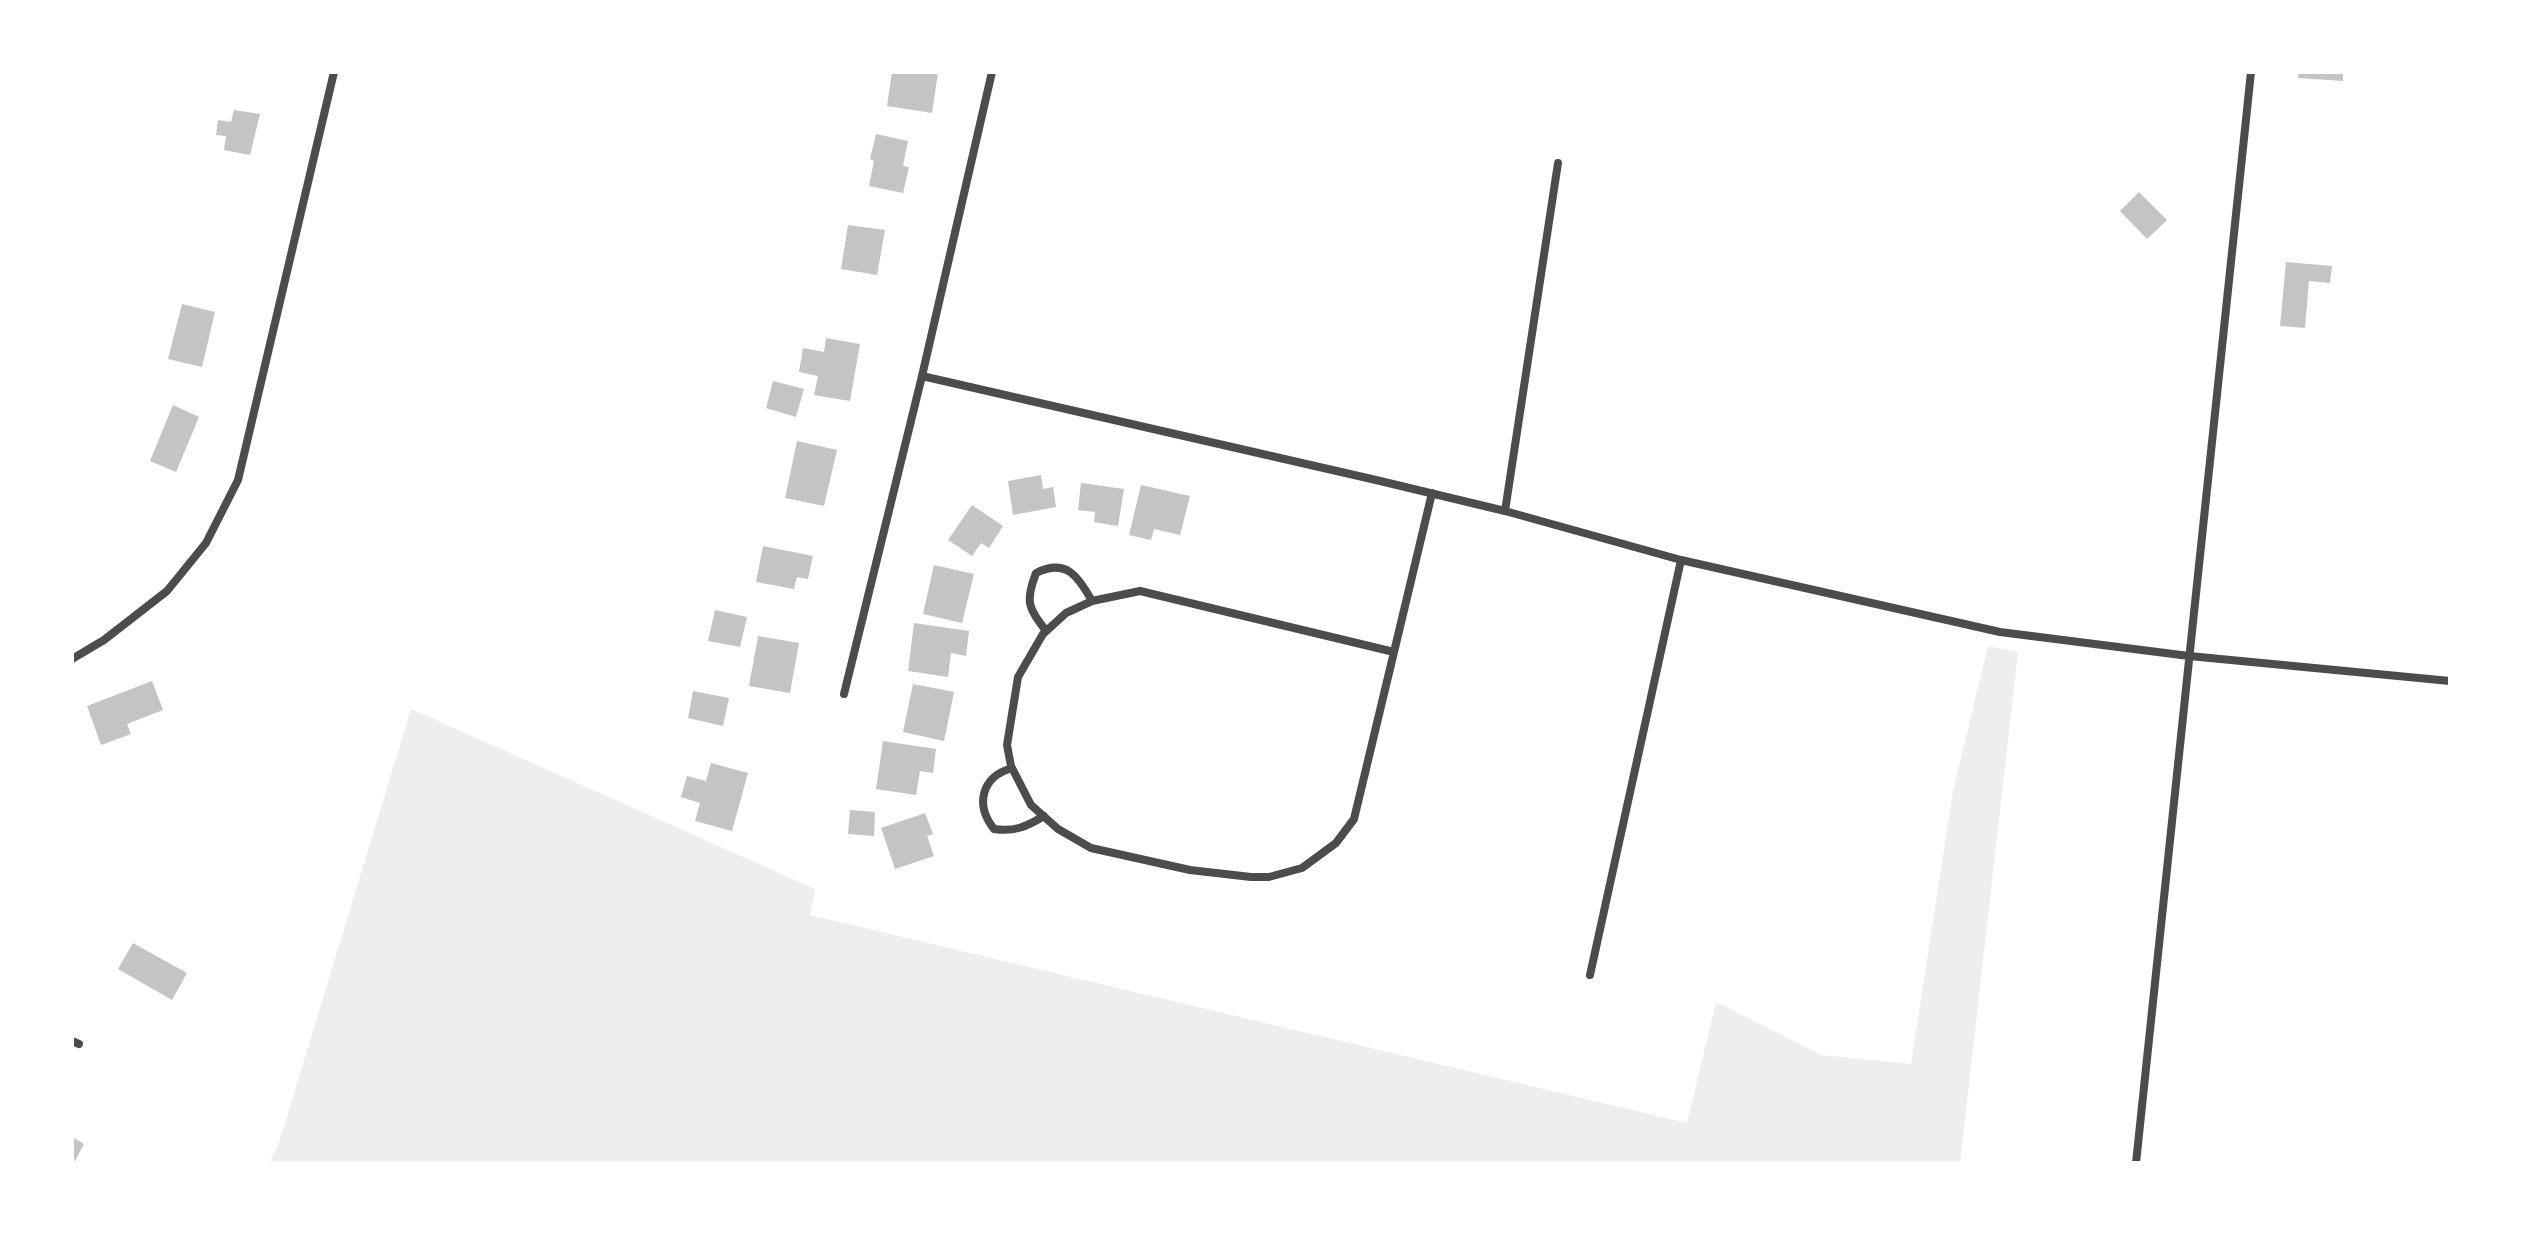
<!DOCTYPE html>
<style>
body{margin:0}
#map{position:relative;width:2522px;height:1235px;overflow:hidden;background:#fff;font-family:Poppins,sans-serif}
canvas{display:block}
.frame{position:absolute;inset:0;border:74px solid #fff;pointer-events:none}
</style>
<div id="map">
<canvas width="2522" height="1235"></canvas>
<div class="frame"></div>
</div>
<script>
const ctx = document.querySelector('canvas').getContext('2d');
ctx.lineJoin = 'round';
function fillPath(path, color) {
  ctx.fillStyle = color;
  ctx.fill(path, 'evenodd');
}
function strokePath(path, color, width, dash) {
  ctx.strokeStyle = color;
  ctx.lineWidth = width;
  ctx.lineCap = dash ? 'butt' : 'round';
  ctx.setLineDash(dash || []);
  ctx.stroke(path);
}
fillPath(new Path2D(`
 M1988 646 2018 652 1960 1163H269L278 1146 411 709 815 889 810 915 1687 1123 1716 1002 1821 1055 1911 1064 1953 791Z`), '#eee');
fillPath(new Path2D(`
 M892 72 938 73 932 113 887 106Z
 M2299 72H2343V81L2298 78Z
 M234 110 260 114 250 155 224 150 226 136 216 135 218 120 231 122Z
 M876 134 908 141 903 166 909 167 903 193 869 186 874 161 870 159Z
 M2139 192 2167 220 2147 239 2120 211Z
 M848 225 885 230 877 275 841 269Z
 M2286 262 2332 266 2330 283 2309 281 2305 328 2280 326Z
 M182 304 215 312 202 367 168 359Z
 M826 338 860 344 850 401 814 395 818 376 799 372 803 348 824 352Z
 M773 381 804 389 796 417 766 408Z
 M173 405 199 417 176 472 150 461Z
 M797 441 837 450 824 506 785 498Z
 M1041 475 1043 489 1053 487 1056 507 1013 515 1008 481Z
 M1081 483 1124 489 1118 526 1094 522 1095 512 1078 510Z
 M1141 485 1190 496 1180 535 1154 529 1151 540 1129 535Z
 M972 505 1003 526 989 548 981 543 972 556 948 540Z
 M763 546 813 556 808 579 797 577 794 589 756 582Z
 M934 565 974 574 962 623 923 614Z
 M715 610 747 617 740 647 708 641Z
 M914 623 969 631 966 656 951 653 948 677 908 671Z
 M758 636 799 643 790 693 749 686Z
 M152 681 163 710 127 724 131 734 101 745 87 706Z
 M913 684 954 692 944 741 903 732Z
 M693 691 729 698 723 726 688 718Z
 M883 741 936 749 933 773 920 771 916 795 876 789Z
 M711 763 748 773 732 831 695 821 700 803 681 797 687 776 706 781Z
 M850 810 875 812 874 836 848 834Z
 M925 813 933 834 927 836 934 856 895 869 881 828Z
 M133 943 187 973 172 1000 118 969Z
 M72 1137 84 1144 74 1163H72Z`), '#c4c4c4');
strokePath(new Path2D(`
 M922 376 1376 480 1505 511 1681 560 2000 632 2189 656 2450 681
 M1505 511 1558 163
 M1046 631C1028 607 1025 602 1036 573 1066 558 1078 576 1092 601
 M1394 652 1140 591 1092 601 1066 613 1043 634 1018 677 1007 745 1011 766 1031 805 1058 829 1091 848 1190 870 1251 877H1269L1302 868 1336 843 1354 819 1394 652 1432 493
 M72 659 104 640 167 591 206 543 238 480 334 72
 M844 694 922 376 992 72
 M1012 768C981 777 975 805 994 829 1014 832 1026 827 1044 816
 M1590 975 1681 560
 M72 1041 79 1044
 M2136 1163 2251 72`), '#4c4c4c', 8);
</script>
